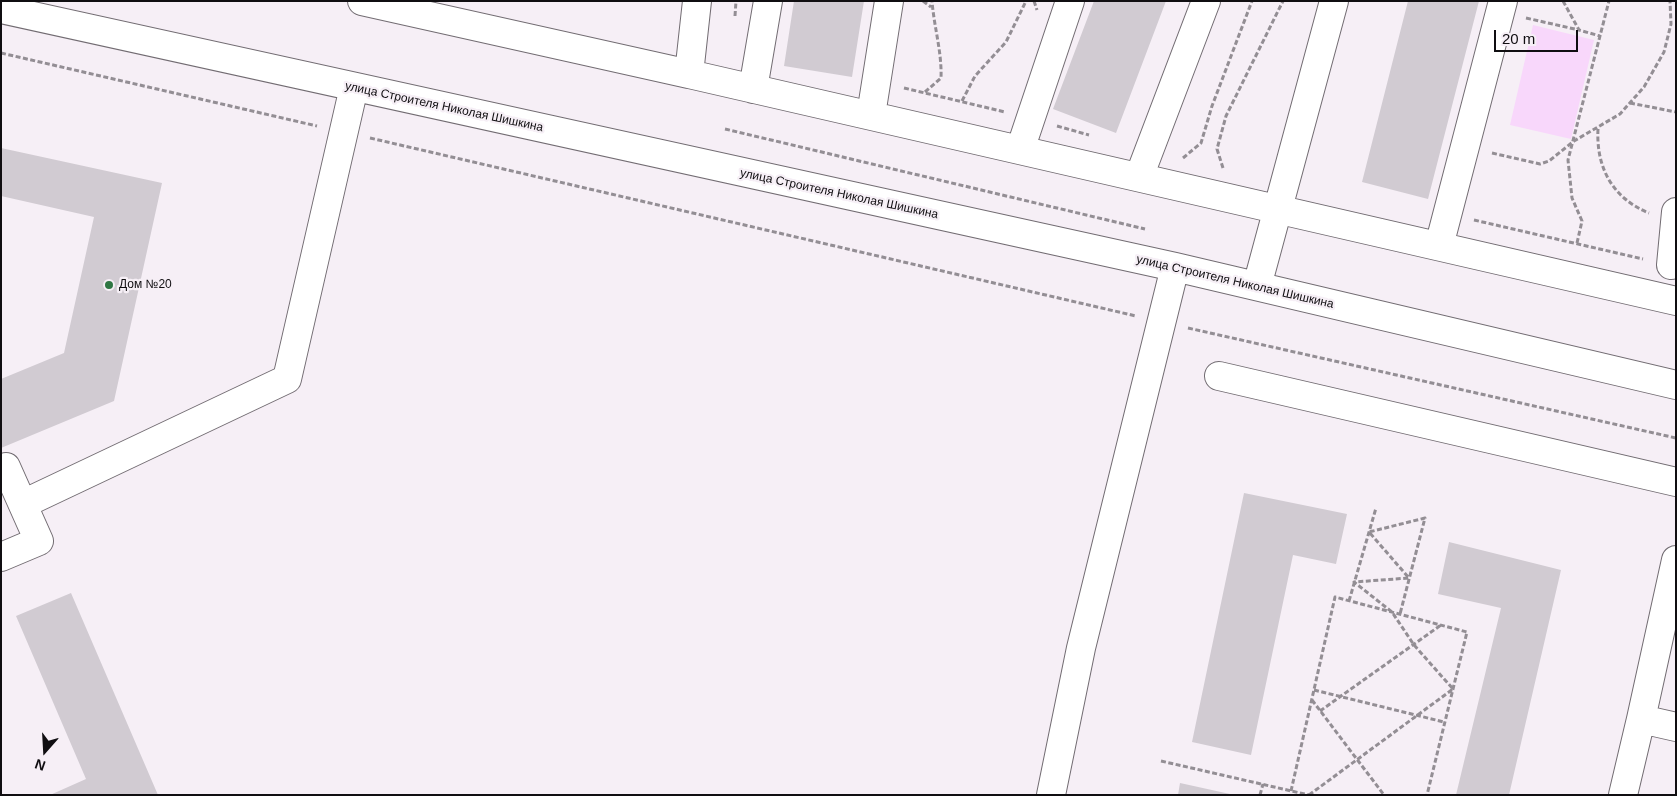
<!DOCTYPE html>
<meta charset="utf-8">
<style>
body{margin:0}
#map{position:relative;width:1677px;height:796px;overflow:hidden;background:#f6eff6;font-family:Helvetica,sans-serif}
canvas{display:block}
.frame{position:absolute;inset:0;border:2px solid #100e11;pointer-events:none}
.north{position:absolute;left:20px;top:726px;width:50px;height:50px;-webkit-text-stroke:4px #f6eff6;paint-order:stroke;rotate:199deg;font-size:14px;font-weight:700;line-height:20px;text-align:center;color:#100e11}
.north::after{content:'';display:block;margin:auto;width:18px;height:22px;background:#100e11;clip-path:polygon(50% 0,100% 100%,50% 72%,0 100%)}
.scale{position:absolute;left:1494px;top:30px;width:84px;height:22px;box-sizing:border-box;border:2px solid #100e11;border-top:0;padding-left:6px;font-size:15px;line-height:18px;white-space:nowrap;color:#100e11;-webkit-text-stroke:4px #f6eff6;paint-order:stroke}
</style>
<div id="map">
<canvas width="1677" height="796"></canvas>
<div class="frame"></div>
<div class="north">N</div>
<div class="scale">20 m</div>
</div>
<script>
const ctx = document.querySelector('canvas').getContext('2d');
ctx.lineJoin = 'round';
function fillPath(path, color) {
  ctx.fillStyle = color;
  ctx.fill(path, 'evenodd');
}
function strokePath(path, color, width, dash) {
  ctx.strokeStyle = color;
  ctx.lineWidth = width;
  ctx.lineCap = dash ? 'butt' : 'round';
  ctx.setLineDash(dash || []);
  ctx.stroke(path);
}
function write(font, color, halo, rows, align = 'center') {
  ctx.font = font + ' Helvetica,sans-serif';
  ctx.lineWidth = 4.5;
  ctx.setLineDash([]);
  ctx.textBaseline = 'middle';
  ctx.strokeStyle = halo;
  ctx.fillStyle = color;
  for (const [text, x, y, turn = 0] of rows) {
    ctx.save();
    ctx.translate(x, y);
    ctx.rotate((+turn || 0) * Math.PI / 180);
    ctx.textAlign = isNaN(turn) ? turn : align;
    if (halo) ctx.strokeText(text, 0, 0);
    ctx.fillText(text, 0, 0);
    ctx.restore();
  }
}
fillPath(new Path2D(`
 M1533 25 1594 40 1571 139 1510 125Z`), '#f8d7fb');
fillPath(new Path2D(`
 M794 1H864L852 77 784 66Z
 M1094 1H1166L1116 133 1053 109Z
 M1408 1H1479L1428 199 1362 182Z
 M1 148 162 183 114 401 1 448V379L64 353 94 217 1 196Z
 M1244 493 1347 514 1336 564 1293 555 1251 755 1192 742Z
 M1449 542 1561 570 1509 795H1456L1501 608 1438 594Z
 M71 593 158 795H50L86 779 16 616Z
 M1180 783 1230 794 1229 795H1178Z`), '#d1cbd2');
const minor = new Path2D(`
 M362 1 689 74
 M697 1 689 74 1676 301
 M1 9 1175 267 1676 385
 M753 89 768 1
 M871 115 889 1
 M1020 150 1070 1
 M1139 177 1206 1
 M1439 246 1503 1
 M1671 265 1676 212
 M1257 286 1334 1
 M1219 376 1676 482
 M1 469 6 467 39 541 1 557
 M23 504 287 379 354 87
 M1641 719 1676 560
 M1051 795 1081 648 1175 267
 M1623 795 1641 719 1676 727`);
strokePath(minor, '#726c72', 30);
strokePath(new Path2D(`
 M923 1 931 7
 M1034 1 1037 10
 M1563 1 1579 30 1600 36
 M735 16 736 1
 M1526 18 1579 30
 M1 53 317 126
 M904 88 1005 112
 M925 92 941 78C942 52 934 27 932 1
 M962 101 975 76 1006 42 1026 1
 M1630 103 1676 112
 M1057 126 1089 135
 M725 129 1145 229
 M1598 129C1596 167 1612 198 1649 213
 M370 138 1136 316
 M1492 153 1540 164 1549 161 1574 141 1620 114 1644 87 1664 52 1671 24 1670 1
 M1183 158 1201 143 1212 106 1252 1
 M1223 168 1217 149 1226 116 1283 1
 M1474 220 1643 259
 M1577 243 1582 221 1572 198 1568 160 1609 1
 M1188 328 1676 438
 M1349 601 1376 508
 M1314 690 1444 722
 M1312 700 1384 795
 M1320 711 1441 625
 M1161 761 1309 795
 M1291 791 1335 597 1467 632 1427 795
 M1260 795 1263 784
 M1309 795 1453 689 1414 645 1392 612 1354 582 1409 578 1369 532 1425 518 1400 614`), '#938e94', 3, [5, 2.5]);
strokePath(minor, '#fff', 28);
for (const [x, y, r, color] of [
 [109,285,5,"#2f7643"]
]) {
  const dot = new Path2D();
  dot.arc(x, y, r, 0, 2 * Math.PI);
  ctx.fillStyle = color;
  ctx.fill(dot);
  strokePath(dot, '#f6eff6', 2);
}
write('12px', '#100e11', '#f6eff6', [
 ["улица Строителя Николая Шишкина",444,107,12],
 ["улица Строителя Николая Шишкина",839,194,12],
 ["улица Строителя Николая Шишкина",1235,282,13]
]);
write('12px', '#100e11', '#f6eff6', [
 ["Дом №20",119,285]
], 'left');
</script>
